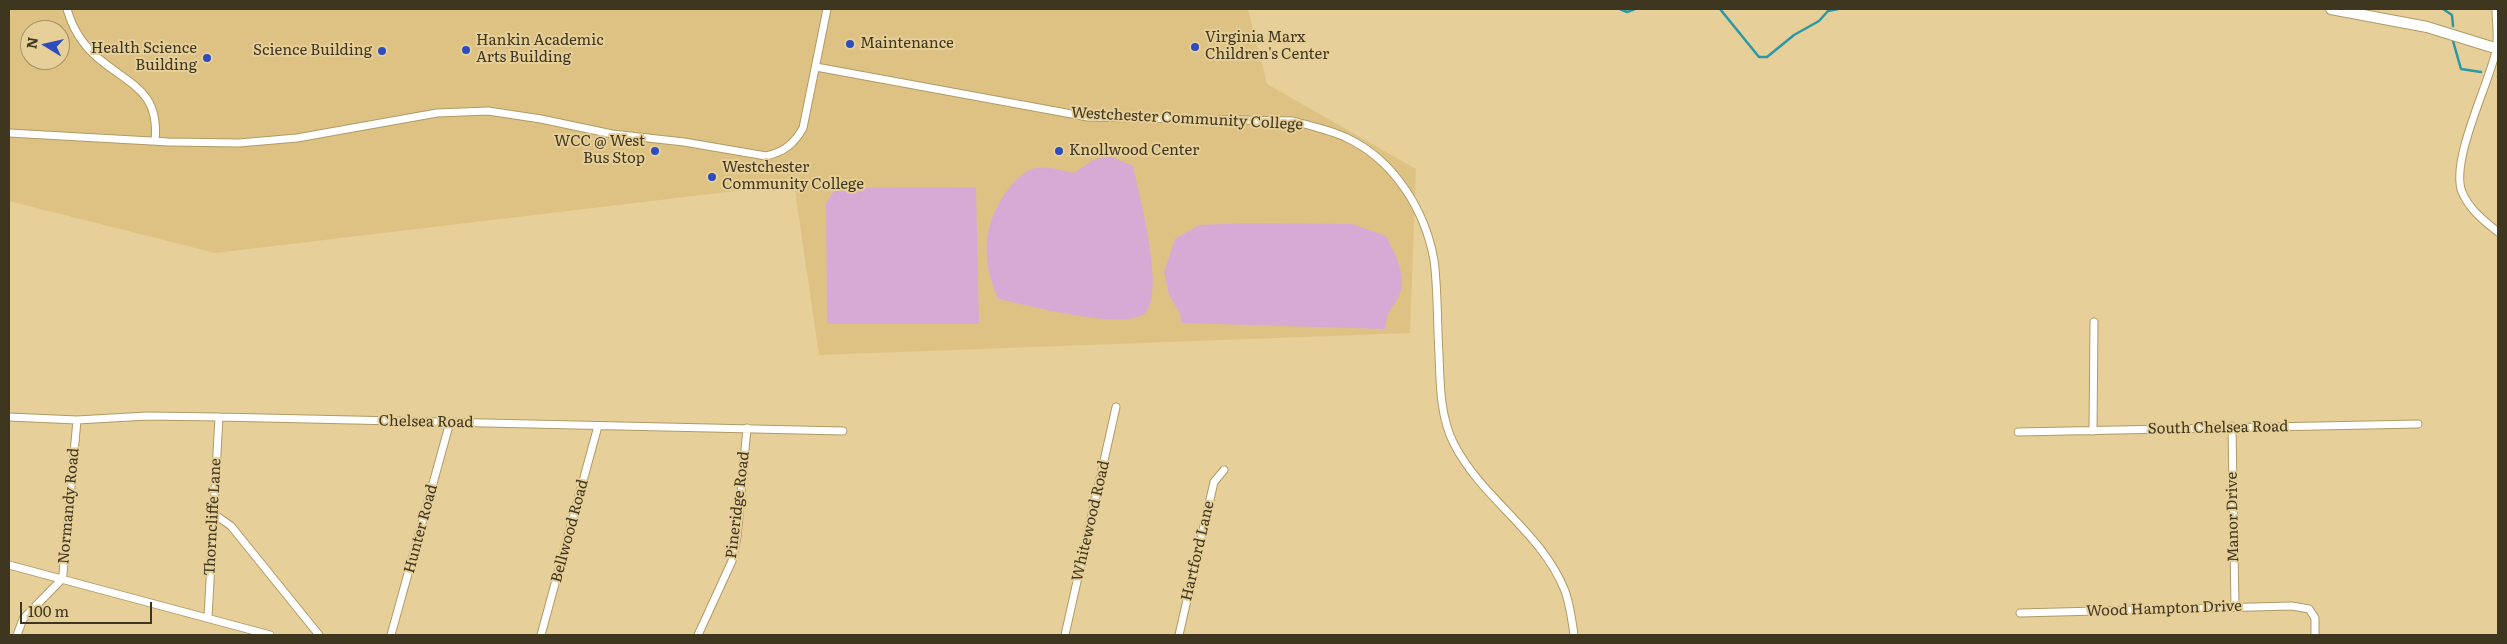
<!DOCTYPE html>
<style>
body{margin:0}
#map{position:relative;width:2507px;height:644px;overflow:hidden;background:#e6cf98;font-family:Literata,serif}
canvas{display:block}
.frame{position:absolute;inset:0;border:10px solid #3f3620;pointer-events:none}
.north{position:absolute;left:20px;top:20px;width:50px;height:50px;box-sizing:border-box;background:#e6cf98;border:1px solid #a39268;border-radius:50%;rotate:279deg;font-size:14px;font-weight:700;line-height:20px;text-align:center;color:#3f3620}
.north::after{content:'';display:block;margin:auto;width:18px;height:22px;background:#2e4dbd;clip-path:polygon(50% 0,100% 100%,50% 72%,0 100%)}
.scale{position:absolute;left:20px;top:602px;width:132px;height:22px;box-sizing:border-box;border:2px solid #3f3620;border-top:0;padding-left:6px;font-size:15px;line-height:18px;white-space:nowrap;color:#3f3620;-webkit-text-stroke:4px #e6cf98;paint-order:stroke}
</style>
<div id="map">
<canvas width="2507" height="644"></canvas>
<div class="frame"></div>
<div class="north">N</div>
<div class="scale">100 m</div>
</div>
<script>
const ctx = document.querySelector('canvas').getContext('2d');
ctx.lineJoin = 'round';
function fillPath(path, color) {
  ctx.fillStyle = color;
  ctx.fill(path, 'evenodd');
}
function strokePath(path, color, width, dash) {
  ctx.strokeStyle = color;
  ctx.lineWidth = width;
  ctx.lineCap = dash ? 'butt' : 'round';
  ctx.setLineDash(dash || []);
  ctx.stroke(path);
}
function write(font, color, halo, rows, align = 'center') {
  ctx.font = font + ' Literata,serif';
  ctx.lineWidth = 4;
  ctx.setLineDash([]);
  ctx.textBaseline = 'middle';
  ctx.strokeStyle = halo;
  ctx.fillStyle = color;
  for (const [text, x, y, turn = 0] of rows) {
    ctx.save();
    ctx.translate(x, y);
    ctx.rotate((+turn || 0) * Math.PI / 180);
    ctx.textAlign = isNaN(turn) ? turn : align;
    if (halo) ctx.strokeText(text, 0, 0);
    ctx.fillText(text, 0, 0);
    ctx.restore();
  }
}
fillPath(new Path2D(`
 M9 9H1248L1267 84 1416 169 1410 333 819 355 794 184 215 253 9 201ZM30 30H60V60H30Z`), '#ddc284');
fillPath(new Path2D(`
 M1109 156 1133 166C1139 195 1165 289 1146 312 1130 333 1023 304 998 299 982 259 981 229 1006 192 1012 184 1022 173 1032 169 1046 165 1060 170 1074 173L1093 160Z
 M976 187 979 324H827L826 203 836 188Z
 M1248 223 1352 224 1386 236C1394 251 1407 275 1400 293 1394 309 1387 307 1385 329L1181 323 1180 313 1169 295 1164 272 1175 239 1199 225Z`), '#d7aad5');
strokePath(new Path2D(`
 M1620 9 1627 12 1635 9
 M1720 9 1759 57H1767L1794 35 1819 21 1828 11 1838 9
 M2443 9 2452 15 2453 26
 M2453 41 2461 69 2481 72
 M2498 76V77`), '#2c98a6', 2.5);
const street = new Path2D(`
 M67 9C72 27 83 45 98 58 130 85 160 91 155 141
 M2496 9C2496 22 2499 38 2496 51 2488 86 2450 161 2462 192 2469 209 2484 221 2498 232
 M816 67 1088 117 1293 121C1311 126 1330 130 1347 138 1394 160 1425 210 1434 260 1438 290 1437 323 1439 354 1440 383 1440 417 1454 444 1482 499 1542 532 1565 591 1570 605 1572 620 1574 635
 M9 133 169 142 239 143 297 138 437 113 488 111 541 119 612 134 684 142 766 156C784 152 794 144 803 128L827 9
 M9 417 77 420 147 416 219 417 843 431
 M2232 426 2235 607
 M2093 431 2094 322
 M2018 432 2418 424
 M214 514 231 526 319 635
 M9 565 270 635
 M2020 613 2292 606 2309 609 2315 618V635
 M208 617 219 417
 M17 635 23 619 62 579 63 574 77 420
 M391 635 450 422
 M541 635 598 426
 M698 635 732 561 737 537 747 428
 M1065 635 1116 407
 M1179 635 1214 482 1224 470`);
const secondary = new Path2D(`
 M2331 9 2427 27 2498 49`);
strokePath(street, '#b19a66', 9);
strokePath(secondary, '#b19a66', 12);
strokePath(street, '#fff', 7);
strokePath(secondary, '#fff', 10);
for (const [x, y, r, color] of [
 [850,44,5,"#2e4dbd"],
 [1195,47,5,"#2e4dbd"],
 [466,50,5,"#2e4dbd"],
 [382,51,5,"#2e4dbd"],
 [207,58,5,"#2e4dbd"],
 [655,151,5,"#2e4dbd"],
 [1059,151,5,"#2e4dbd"],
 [712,177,5,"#2e4dbd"]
]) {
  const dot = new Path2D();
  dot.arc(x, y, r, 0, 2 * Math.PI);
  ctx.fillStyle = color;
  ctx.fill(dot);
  strokePath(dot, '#e6cf98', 2);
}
write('15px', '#3f3620', '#e6cf98', [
 ["Virginia Marx",1205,38],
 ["Children's Center",1205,55],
 ["Hankin Academic",476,41],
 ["Arts Building",476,58],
 ["Maintenance",860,44],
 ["Health Science",197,49,"right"],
 ["Building",197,66,"right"],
 ["Science Building",372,51,"right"],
 ["WCC @ West",645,142,"right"],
 ["Bus Stop",645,159,"right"],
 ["Knollwood Center",1069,151],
 ["Westchester",722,168],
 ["Community College",722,185]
], 'left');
write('15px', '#3f3620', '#e6cf98', [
 ["Westchester Community College",1187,119,3],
 ["Chelsea Road",426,422,1],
 ["South Chelsea Road",2218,428,-1],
 ["Pineridge Road",738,505,-83],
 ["Normandy Road",69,506,-85],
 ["Thorncliffe Lane",213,517,-87],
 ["Manor Drive",2233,517,-91],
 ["Whitewood Road",1091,521,-77],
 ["Hunter Road",421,529,-75],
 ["Bellwood Road",570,531,-75],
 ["Hartford Lane",1198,551,-77],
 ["Wood Hampton Drive",2164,609,-2]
]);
</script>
